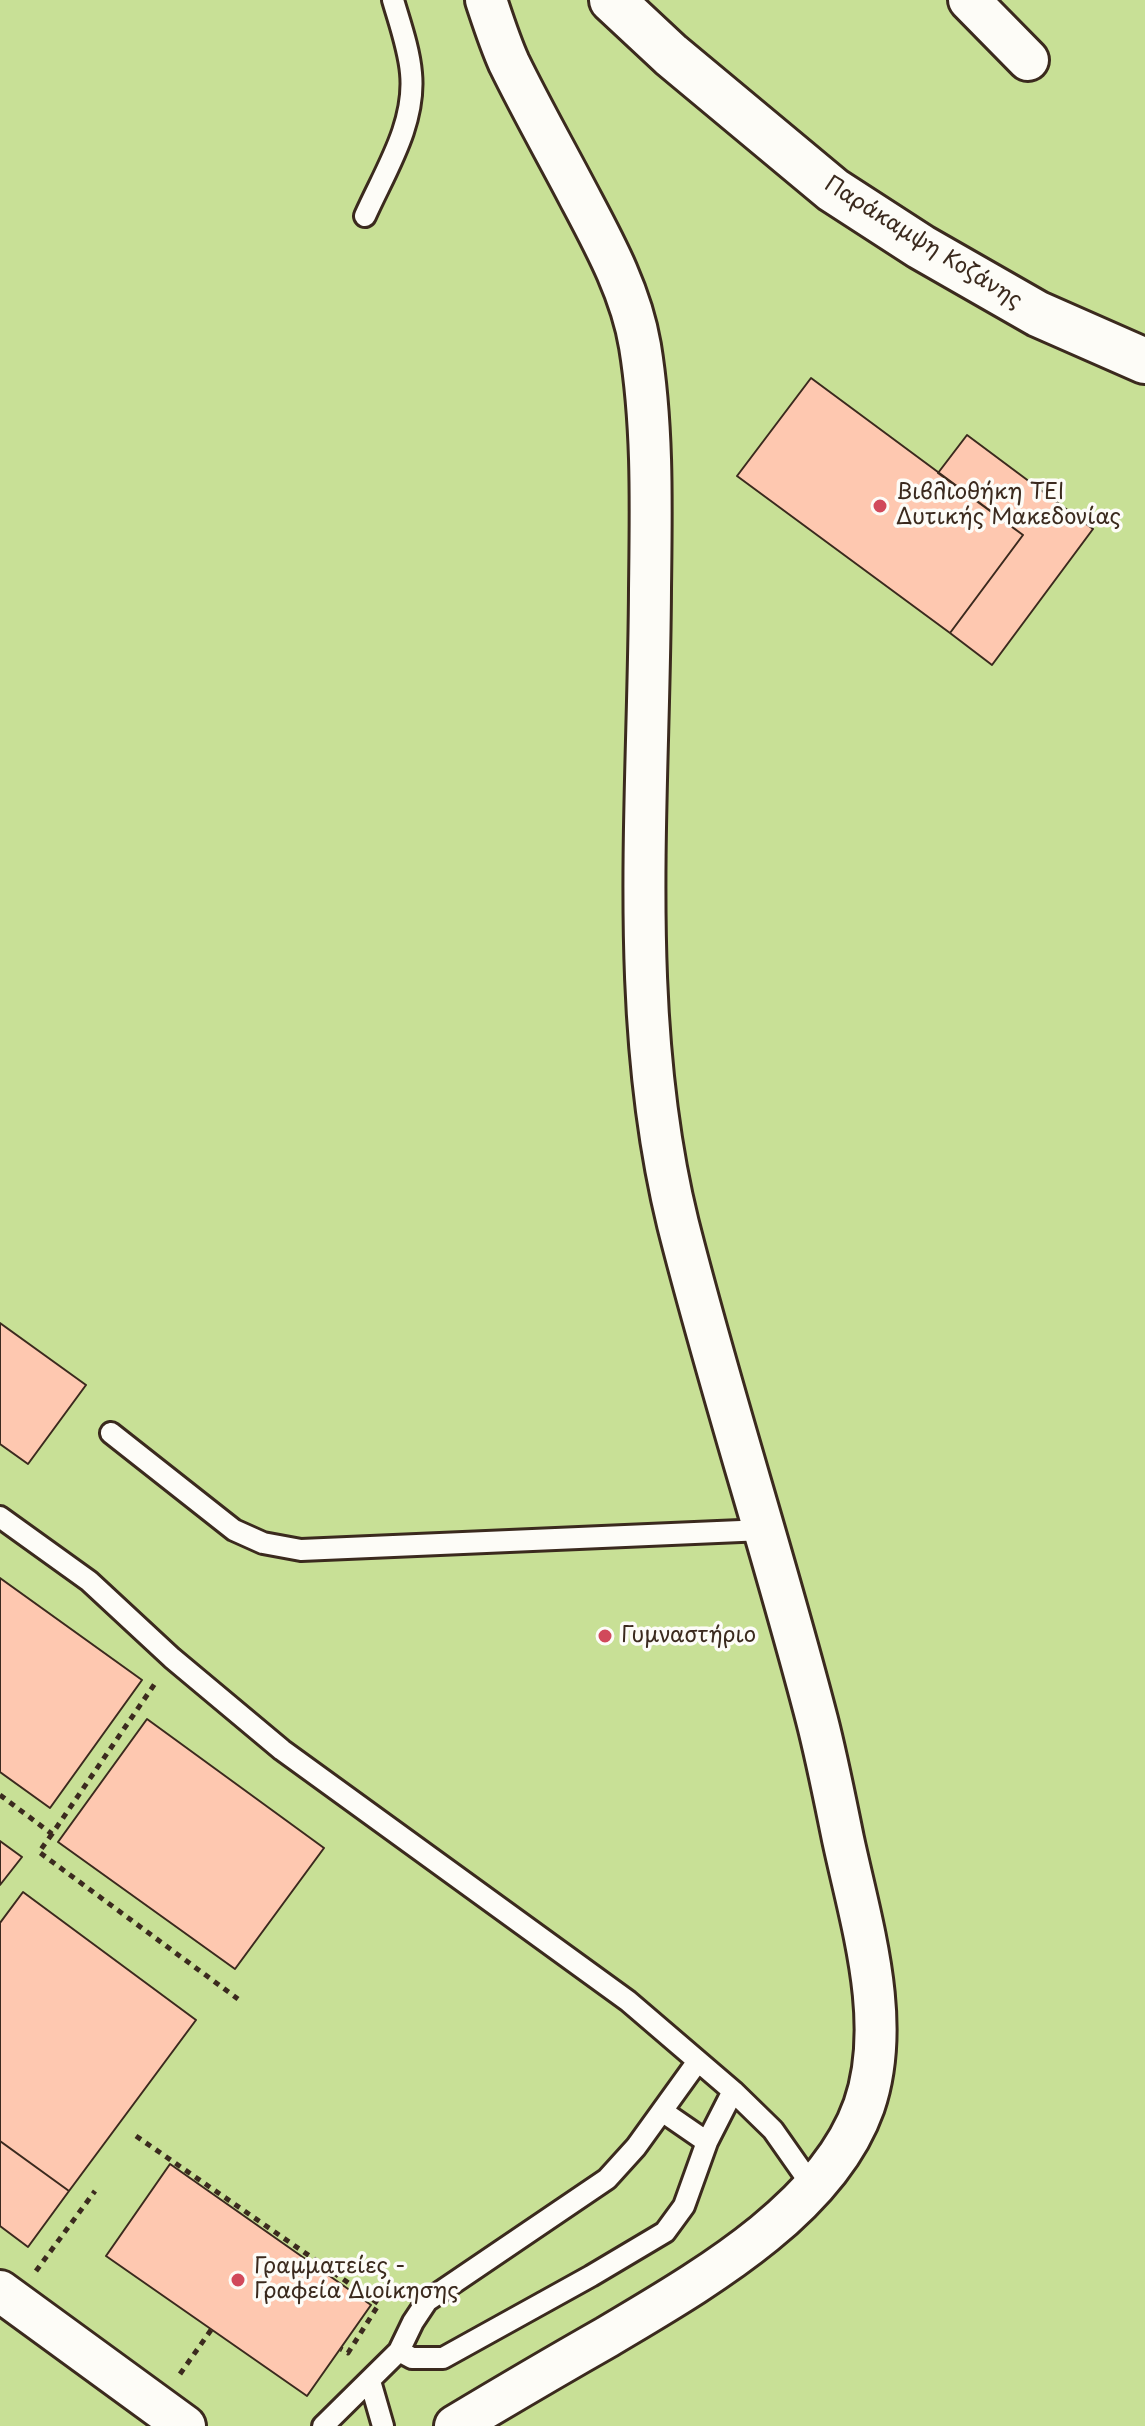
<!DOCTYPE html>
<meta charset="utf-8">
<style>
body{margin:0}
canvas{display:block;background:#fdf2e9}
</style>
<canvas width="1145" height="2426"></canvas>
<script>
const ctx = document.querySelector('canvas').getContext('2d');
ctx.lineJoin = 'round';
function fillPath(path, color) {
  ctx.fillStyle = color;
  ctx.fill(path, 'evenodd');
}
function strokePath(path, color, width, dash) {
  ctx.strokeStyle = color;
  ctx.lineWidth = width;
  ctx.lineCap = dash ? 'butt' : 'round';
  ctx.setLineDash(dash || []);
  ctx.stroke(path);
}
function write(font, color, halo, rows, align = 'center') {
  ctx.font = font + ' "Playpen Sans",sans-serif';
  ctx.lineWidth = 7;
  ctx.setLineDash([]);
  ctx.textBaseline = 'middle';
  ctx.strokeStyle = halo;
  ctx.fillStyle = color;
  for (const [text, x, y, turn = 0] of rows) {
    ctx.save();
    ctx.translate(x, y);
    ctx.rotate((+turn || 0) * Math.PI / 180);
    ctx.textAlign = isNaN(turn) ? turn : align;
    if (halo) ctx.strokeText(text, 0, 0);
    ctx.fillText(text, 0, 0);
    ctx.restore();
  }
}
fillPath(new Path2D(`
 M0 0H1145V2426H0Z`), '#c8e096');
const building = new Path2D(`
 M811 378 1023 535 950 633 737 476Z
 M967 435 1093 529 992 665 950 633 1023 535 938 473Z
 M0 1323 86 1385 28 1464 0 1444Z
 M0 1578 142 1680 50 1808 0 1772Z
 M147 1719 324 1848 235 1969 58 1842Z
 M0 1841 22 1857 0 1885Z
 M23 1892 196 2020 69 2191 0 2141V1923Z
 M0 2141 69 2191 28 2247 0 2226Z
 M170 2164 371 2305 307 2396 106 2256Z`);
fillPath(building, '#fec8b0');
strokePath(building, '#3b2a1e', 2);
const service = new Path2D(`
 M365 216C385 171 416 124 411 73 409 49 400 24 393 0
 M111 1433 234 1530 263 1543 301 1550 764 1530
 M0 1517 89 1581 172 1658 282 1750 628 2001 733 2091 773 2130 813 2187
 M662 2111 707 2142
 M399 2351 412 2358H443L591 2276 665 2232 684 2206 707 2142 733 2091
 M370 2381 383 2426
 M323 2426 399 2351 413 2322 427 2301 607 2179 636 2147 698 2061`);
const minor = new Path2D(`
 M969 0 1028 60
 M0 2291 185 2426
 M455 2426C505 2396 556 2366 607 2337 697 2283 827 2211 864 2106 893 2022 861 1923 843 1839 835 1800 827 1759 817 1720 774 1554 720 1390 678 1224 627 1017 649 800 650 589 651 508 653 426 640 346 631 292 604 243 579 196 556 152 531 108 509 63 500 43 493 21 486 0`);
const secondary = new Path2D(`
 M612 0 671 55 833 190 921 247 1038 314 1145 361`);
strokePath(service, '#3b2a1e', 26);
strokePath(minor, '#3b2a1e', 46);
strokePath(secondary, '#3b2a1e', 50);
strokePath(new Path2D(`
 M0 1795 52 1834 156 1682
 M52 1834 39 1852 238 1999
 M136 2136 379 2304 348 2353 341 2349
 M36 2271 95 2191
 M180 2374 211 2330`), '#3b2a1e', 5, [6, 6]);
strokePath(service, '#fdfcf7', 20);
strokePath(minor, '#fdfcf7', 40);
strokePath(secondary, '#fdfcf7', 44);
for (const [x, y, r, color] of [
 [880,506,8,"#d1495b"],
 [605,1636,8,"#d1495b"],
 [238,2280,8,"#d1495b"]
]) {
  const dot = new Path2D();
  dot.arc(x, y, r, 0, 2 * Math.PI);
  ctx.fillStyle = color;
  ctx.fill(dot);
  strokePath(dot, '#fdfcf7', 3);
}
write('22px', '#3b2a1e', '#fdfcf7', [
 ["Παράκαμψη Κοζάνης",923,243,32]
]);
write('22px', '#3b2a1e', '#fdfcf7', [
 ["Βιβλιοθήκη ΤΕΙ",896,493],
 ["Δυτικής Μακεδονίας",896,518],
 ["Γυμναστήριο",621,1636],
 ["Γραμματείες -",254,2267],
 ["Γραφεία Διοίκησης",254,2292]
], 'left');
</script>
